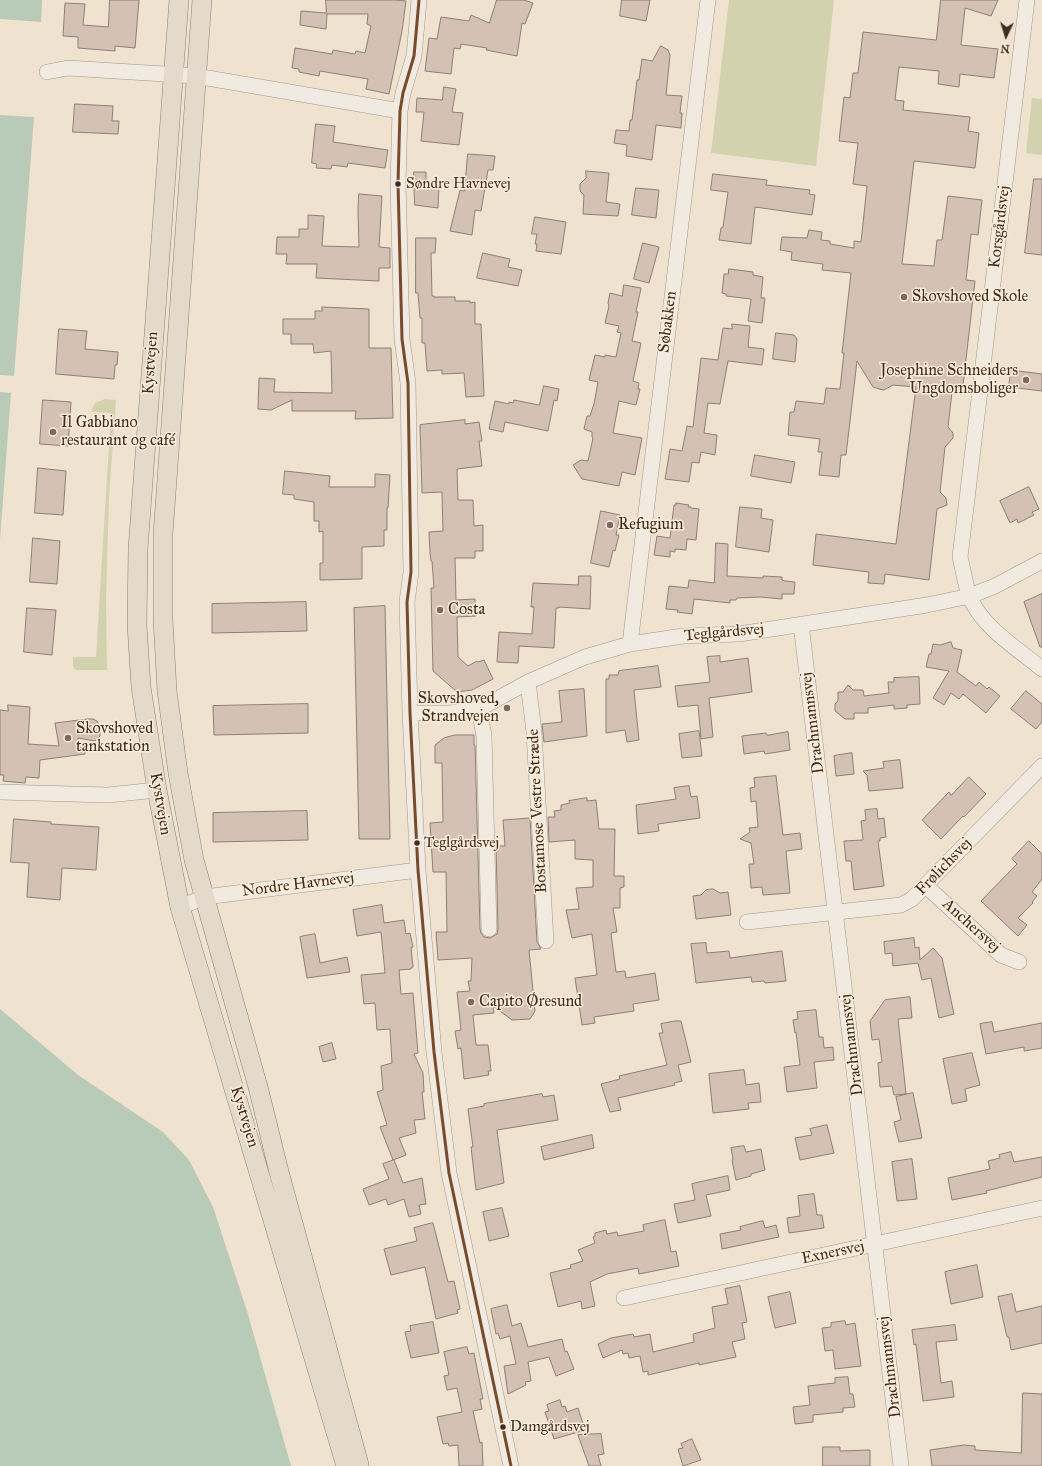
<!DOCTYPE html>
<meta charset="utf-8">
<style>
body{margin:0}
#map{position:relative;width:1042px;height:1466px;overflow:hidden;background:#efe2cf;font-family:"IM FELL Great Primer",serif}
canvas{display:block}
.north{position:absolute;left:986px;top:16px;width:40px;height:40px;-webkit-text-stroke:3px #fdedd7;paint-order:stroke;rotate:184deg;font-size:11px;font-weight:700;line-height:16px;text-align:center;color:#3d2b24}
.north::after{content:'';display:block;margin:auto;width:14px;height:18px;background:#3d2b24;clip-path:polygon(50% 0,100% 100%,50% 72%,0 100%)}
</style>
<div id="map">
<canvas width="1042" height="1466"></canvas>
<div class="north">N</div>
</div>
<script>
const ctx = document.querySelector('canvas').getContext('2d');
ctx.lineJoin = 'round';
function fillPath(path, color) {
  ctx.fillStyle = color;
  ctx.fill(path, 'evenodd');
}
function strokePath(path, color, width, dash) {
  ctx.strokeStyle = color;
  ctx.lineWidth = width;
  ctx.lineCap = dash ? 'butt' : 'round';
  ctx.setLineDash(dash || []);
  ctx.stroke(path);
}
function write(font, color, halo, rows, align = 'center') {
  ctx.font = font + ' "IM FELL Great Primer",serif';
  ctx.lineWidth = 3;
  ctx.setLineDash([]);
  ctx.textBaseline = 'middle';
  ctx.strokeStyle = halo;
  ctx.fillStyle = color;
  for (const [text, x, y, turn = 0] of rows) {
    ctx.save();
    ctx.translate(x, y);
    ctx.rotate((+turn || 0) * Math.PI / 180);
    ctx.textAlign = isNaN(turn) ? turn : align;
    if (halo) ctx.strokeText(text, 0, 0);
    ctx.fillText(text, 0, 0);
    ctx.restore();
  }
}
fillPath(new Path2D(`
 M729 0H834L816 166 711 153Z
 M1032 98 1042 99V155L1026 153Z
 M105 399 116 400 109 498 106 598 107 670H76L73 667V657H96L111 413 91 412 95 403Z`), '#d3d2af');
fillPath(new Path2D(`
 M0 0H42L41 22 0 19Z
 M0 115 34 117 14 376 0 375Z
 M0 392 11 393 0 540Z
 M0 1009 78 1075 163 1132 189 1160 213 1207 247 1311 291 1466H0Z`), '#b8cab8');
const building = new Path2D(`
 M110 0H139L135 48 115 46V51L78 48V37L63 36 65 3 85 4 83 25 108 27Z
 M326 0H395L406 1 402 31 389 94 366 89 368 79 320 71 319 76 299 72V69L292 68 295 48 332 54 333 50 355 54 356 51 365 53 371 26 367 24 368 14H327L326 29 300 25 301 11 326 13Z
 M497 0H524L533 3 525 24 522 23 517 56 486 50 487 48 461 44 460 49 454 48 451 74 425 71 429 38 437 39 441 17 469 21 471 15 489 23Z
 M622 0H650L646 21 620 16Z
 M941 0H998L991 16 965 8 961 45 998 49 994 78 960 74 959 87 938 84 939 71 899 67 895 100 904 101 903 110 970 117 968 131 979 133 975 168 914 161 902 264 934 266 937 240H942L948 196 982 200 978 235 971 234 966 280 975 281 962 394 952 392 948 427 953 433V438L945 447 940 492 946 498 947 505 937 509 929 580 885 574 884 584 868 583 869 572 813 565 816 534 896 544 916 387 893 385 884 390 879 389 873 387 857 361 846 455H841L839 477 819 475 822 452H818L820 439 788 435 790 412H794L796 401 824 404 826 388 840 389 844 353H842L851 273 822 270 823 264 791 260 792 252 780 250 782 237 807 238 809 230 822 232 821 240 830 241V244L854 248V241L861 242 867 186 853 184 858 143 839 141 844 97 850 98 853 73H858L863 32 936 40Z
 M661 46 668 50 670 55 666 95 682 96 680 113H682L681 128 656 125 652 160 626 156 627 145 614 143 616 130 629 131 630 120H632L637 80H639L642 59 652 61Z
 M444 87 456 89 452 112 463 113 459 145 421 141 424 112H416L417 98 442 100Z
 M75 104 113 106 112 121H119L118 134 73 132Z
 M316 124 335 126 333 142 388 150 385 168 348 163 347 167 332 165 331 169 316 168 317 164 312 163Z
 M468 154 495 156 493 170H488L481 211 475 210 472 235 450 231 460 190 464 191Z
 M586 171 609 173 606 202 620 204 618 216 583 214 584 195 580 191V184L586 178Z
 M414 172H426V183L439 184 438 208 415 205Z
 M713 174 767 180 766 185 810 190 809 194 815 195 812 215 755 207 751 244 719 240 721 228 723 227 728 192 711 190Z
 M1034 179H1042V255L1025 253Z
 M636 188 659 190 656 218 632 215Z
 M359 194 382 196 379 247 390 248V268H379V281L316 278 317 264H286L287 254H276L277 237H299V229H308V215L324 216 322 246 359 247 358 211Z
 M535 217 566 222 561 254 536 251 537 244H535L537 234H532Z
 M416 238H436L435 253H431L432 296H434V297H455V301H470V303L475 302V324H481L484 396 466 397 464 373 442 374V370L427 371 425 343H422V318H420L418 293H416Z
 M643 243 659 247 649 283 634 279Z
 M483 253 510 259 508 267 522 270 518 286 477 278Z
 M729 269 753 272V275L763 277 761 298H765L762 323 748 321 751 299 726 296V294L722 293 724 274H728Z
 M624 285 641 288 636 312H638L632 341 641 343 633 381 639 383 638 389H640L636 405 619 401 613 433 642 438 635 475 622 472 619 486 582 479 573 465 581 460 588 461 593 438 592 437V432L584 429 587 416H590L594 404 598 382 589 380 595 355 605 357V355L616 357 621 333 617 332 619 326 605 323 609 306 608 303 610 293 622 296Z
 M322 307 369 309V348H391L393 418 355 419 356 411H292V400L271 410 258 409 259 378 275 379 274 392 332 393 331 351 314 353 313 344H291V334H283V319H315V311H322Z
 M732 324 750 326 748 347 764 349 762 365 728 361 720 404 708 403 704 433 717 435 715 455 701 452 699 463 692 462 689 482 665 479 670 449 682 451 687 426 693 427 701 358 718 360 723 328 732 329Z
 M59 329 87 331 85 349 118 352 117 365H115L114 379 56 374Z
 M776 333 794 335 797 339 795 362 773 359Z
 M1011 370 1042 374V391L1009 387Z
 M544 386 559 389 557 401 554 400 548 431 505 422 503 432 489 429 495 401 509 404V402L513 403 514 400 539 405Z
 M43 400 71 402 68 446 40 444Z
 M465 420V424L479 422 482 441H479L482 466 457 469 458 500H473L474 526 483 525V551H475V558H455L456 600 475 599 476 616 457 617 458 657 468 666 477 661 478 662 484 660 493 679 472 690 457 692 433 671 431 588H434L432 561H431L430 553 429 532 443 531 442 492 422 493 420 425Z
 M755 455 795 462 791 483 751 476Z
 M38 468 66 471 63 515 35 513Z
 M285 471 330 476 329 487H375V474L390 475 388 508H387V530H384V546L362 547V579L320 580V563H323V531L319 532V521H314V502L294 499V495L283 494Z
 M1029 487 1039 509 1032 512 1034 515 1018 523 1017 519 1010 523 1000 501Z
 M676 503 689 505 688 507H691V508L699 509 696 540 687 539 686 550 675 549V552L670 551V557L654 555 657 536 670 538 674 505H676Z
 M740 507 762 509 761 518 773 520 769 552 736 547Z
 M601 511 620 515 616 535H619L615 551 613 550 609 567 591 563Z
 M33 538 60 541 57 584 30 582Z
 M716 543 728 544 727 576 763 578V576L782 577V580L785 581 795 582 794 594H782V599L760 597 737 598 736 600H730V603L694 599 692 614 677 612 678 610 666 609 669 586 688 588 689 580 714 583Z
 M579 576H591L590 609 559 607V608H556L554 648 519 646 518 663 497 662 499 632 532 634 534 607H531L533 583 578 585Z
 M1042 594V647H1040L1024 602Z
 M306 602 307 631 212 633V604Z
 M385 606 390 839H359L354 608Z
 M27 608 56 610 52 655 24 652Z
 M951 642 953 648 962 650 957 672 976 686 979 682 987 689 989 687 1000 696 986 713 963 694 959 699 951 693 944 705 933 698 949 671 926 667 929 654H931L933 644 940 645Z
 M720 656V662L748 658 752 692 709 698 713 737 701 739 698 705 678 707 675 686 710 682 707 657Z
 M658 666 661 687 634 690 639 740 627 742 625 730 606 733V679H609V675H618L619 671Z
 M919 677 920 704 907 705V708L894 709V705L868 708V713H854V719H845L835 711V704L838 701V692H843L848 685 853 690H863L864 696 889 693 888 682H894V678Z
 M584 689 587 736 544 742 542 724 562 722 559 691Z
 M1026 691 1042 704V722L1036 729 1011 709Z
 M308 704V733L214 735 213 706Z
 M8 705 30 707 28 744 59 746 55 723 88 719H93L97 721 100 728V736L95 741 78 738 80 748H85V754L40 760 39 778 26 777 25 783 3 781 4 775H0V710L8 711Z
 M699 731 702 756 682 758 679 734Z
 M788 732 790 750 765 754 764 751 744 754 742 736 766 733 767 735Z
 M455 735H474V745H475L480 929 481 933 484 937 490 938 497 934 498 929 496 846H505L503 820 530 818 537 942 541 949 529 950 535 1011 530 1019 512 1020 493 1006 494 1013 473 1015 476 1045H488L491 1071H488L489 1075 464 1079 461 1048 458 1049 455 1031 461 1030 457 992 470 991 468 981H471L472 958 438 960 436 932H447L446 872H433L430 823 443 822 442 763H435V745L444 738Z
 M852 753 854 774 836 776 834 756Z
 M900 760 903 788 869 791 867 775 863 771 884 768 883 762Z
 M776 776 783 835 800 833 802 849 786 851 790 893 763 895 762 887 751 888 749 864H754L751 843 740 839 750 832 749 828 758 827 756 801 751 802 750 788 755 787 754 778Z
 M969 777 986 794 964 817 963 816 941 839 922 820 949 792 951 795Z
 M689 786 691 797 697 796 700 818 658 824 659 831 638 834 636 805 676 799 674 788Z
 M587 798V801L596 800 599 829H615L614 876H624V887L620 888V908H613L617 932 611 933 616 972 625 971 626 978 655 973 659 1000 633 1004 634 1011 594 1017 595 1023 582 1025 575 978 597 975 592 934 572 938 566 910 579 909 576 888 593 887V860L575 859V840L549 842 548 817H555L554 811 561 810V805L570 803 569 801Z
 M877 809 878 819 884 818 886 837 880 838V841H878L884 886 854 890 851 861H846L844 841 863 840 861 821 866 820 865 810Z
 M307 811 308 840 213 842V813Z
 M14 819 51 822V824L99 827 96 870 62 868 60 900 27 897 29 863 11 862Z
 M1029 841 1042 854V879L1032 892 1037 896 1032 902 1033 903 1018 918 1027 925 1018 936 981 901 1017 864 1012 859Z
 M713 889 720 893 728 892 731 915 696 919 693 896 701 895 706 890Z
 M382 905 384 923 404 920 406 934 410 933 413 947 411 948 413 967 411 968V969L399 970 401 994 413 993 418 1053 414 1054 423 1073 424 1092H422L425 1119 414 1120 416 1133 399 1138 406 1155 393 1160 380 1127 387 1125 377 1092 383 1090 381 1066 392 1063 390 1029 377 1030 375 1003 364 1004 361 975 385 973 381 932 357 936 353 910Z
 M315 934 320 963 347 957 350 972 307 978 300 937Z
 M914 938 915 948 919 947 920 960 933 948 942 958 954 1014 939 1018 931 978 922 980 918 963 893 966 892 953 885 954 884 942Z
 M706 943 707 953 729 951 730 958 782 951 786 981 765 983 764 981 752 982 751 977 696 983 691 944Z
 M910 997 912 1018 898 1019 906 1094 894 1095 892 1086 880 1087 878 1063 882 1062 879 1039 872 1040 870 1021 885 1000Z
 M816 1010 819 1037H823L824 1048 833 1047 834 1060 814 1062 817 1088 787 1092 784 1067 800 1065 796 1032 795 1033 793 1020 798 1019 797 1012Z
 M675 1021H681L691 1062 678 1065 682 1081 674 1083 675 1085 618 1098 621 1110 610 1112 601 1084 620 1079 619 1076 667 1065 659 1033H663L661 1024Z
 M992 1022 994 1032 1042 1023V1048L1024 1051V1047L986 1054 980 1024Z
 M332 1043 336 1059 323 1062 319 1047Z
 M972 1053 980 1085 965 1089 967 1101 952 1104 943 1059Z
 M744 1070 746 1085 759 1083 761 1102 748 1103 749 1109 713 1113 709 1074Z
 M913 1093 922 1138 899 1142 894 1122 901 1120 896 1097Z
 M542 1094 543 1097 554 1095 558 1120 497 1130 504 1183 476 1190 471 1147H473L468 1109 484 1106V1104Z
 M827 1125 834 1153 800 1160 795 1138 812 1135 810 1129Z
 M592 1135 594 1148 544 1160 541 1147Z
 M744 1146 746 1152 761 1149 765 1170 751 1174V1176L736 1180 732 1160 733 1159 731 1148Z
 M1011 1152 1014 1162 1042 1157V1177L986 1191 987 1193 952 1200 948 1178 990 1169 988 1161 1000 1158 999 1155Z
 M912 1159 917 1199 897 1201 892 1162Z
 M394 1160 403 1183 422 1178 426 1204 419 1205 421 1214 409 1217 404 1199 388 1205 386 1199 369 1205 363 1189 389 1179 383 1164Z
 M728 1176 730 1190 706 1195 711 1216 678 1223 674 1204 695 1200 692 1184Z
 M814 1194 817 1215H822L824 1228 789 1233 787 1218 800 1216 798 1196Z
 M502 1208 509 1236 489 1241 483 1212Z
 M665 1220 671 1252 676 1251 679 1266 639 1274 638 1268 607 1274 590 1282 595 1306 582 1309 581 1301 558 1307 550 1273 571 1268 570 1265 583 1261 578 1250 595 1243 593 1237 595 1236V1233L606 1230 607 1234 617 1232 618 1236 644 1231 643 1225Z
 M763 1221 765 1228 776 1225 779 1237 722 1249 720 1234 741 1230 740 1227Z
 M433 1223 448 1282 454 1281 460 1309 457 1310 458 1313 436 1319 425 1267 391 1275 384 1249 417 1241 414 1228Z
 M977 1265 983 1297 951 1304 945 1272Z
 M740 1286 747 1322 742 1323 745 1339 732 1342 736 1357 699 1365V1363L648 1375V1371L643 1372 640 1356 629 1358 628 1353 623 1354 622 1350 603 1358 598 1344 611 1338 633 1334 634 1337 650 1334 653 1352 694 1342 693 1334 715 1328 712 1307 728 1304 725 1289Z
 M790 1292 796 1323 775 1328 768 1297Z
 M1012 1294 1016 1312 1042 1306V1343L1011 1350 1009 1337H1007L998 1297Z
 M507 1305 512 1326 521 1323 528 1347 562 1339 565 1352 567 1351 574 1369 556 1376 549 1357 528 1362 531 1381 525 1382 526 1385 508 1394 504 1366 516 1364 510 1336 500 1339 498 1333 496 1334 491 1309Z
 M845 1321 846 1325 855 1323 861 1366 835 1369 833 1350 825 1351 822 1328 831 1327V1323Z
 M433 1322 439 1353 411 1358 405 1332 411 1331 410 1326Z
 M955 1325 957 1340 936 1342 941 1383 952 1381 954 1397 923 1401 916 1344 914 1345 912 1330Z
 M467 1347 469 1354 474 1353 483 1399H480L482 1409 473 1411 480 1443 482 1442 483 1466H459L458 1445 449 1446 448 1443 443 1444 437 1417 462 1412 457 1388 447 1390 444 1376 449 1375 444 1352Z
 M848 1377 850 1394H853L855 1407 843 1408V1412L813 1415V1422L795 1424 793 1407 810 1405 808 1386 835 1383V1378Z
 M1023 1393 1042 1394V1466H932L930 1450 964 1445 975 1446V1450L1021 1453Z
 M560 1400 562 1407 565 1406 567 1412 578 1408 585 1430 554 1439 545 1412 549 1411 547 1405Z
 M601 1434 604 1454 598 1455 601 1466H589L578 1435Z
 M692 1439 701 1460 683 1466 678 1449 683 1448 681 1444Z
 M823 1447H840V1451L870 1450V1466H823Z`);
fillPath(building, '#d5c0b6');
strokePath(building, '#898075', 1);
const minor = new Path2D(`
 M419 0 414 56 403 93 400 111 398 183 402 339 408 383 411 572 407 602 410 713 418 870 434 1052 449 1173 511 1466
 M1027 0 960 557C963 569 965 583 969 595 980 626 1018 649 1042 669
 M47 72 68 68 196 76 400 111
 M801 624 901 1466
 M630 644 708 0
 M528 682 534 732 546 941
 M479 709 484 736 489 929
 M410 713H450L479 709 528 682 585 657 630 644 683 636 739 634 927 605 970 596 995 586 1042 561
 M0 792 108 795 157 790
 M926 886 1001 955 1019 962
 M180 907 205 897 418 870
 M747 922 901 905 912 899 1042 766
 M624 1298 1042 1208`);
const major = new Path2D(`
 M179 0 138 549 137 625 141 687 157 790 180 907 346 1466
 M202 0 163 534V620L167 691 178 773 194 860 258 1087 279 1172 359 1465`);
strokePath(minor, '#a1988d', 16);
strokePath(major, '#898075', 20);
strokePath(minor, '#f1eae0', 15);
strokePath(major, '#e4dacb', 19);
strokePath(new Path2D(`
 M419 0 414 56 403 93 400 111 398 183 402 339 408 383 411 572 407 602 410 713 418 870 434 1052 449 1173 511 1466`), '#7a4b2a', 3);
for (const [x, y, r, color] of [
 [398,184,3.5,"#3d2b24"],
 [904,297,4,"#7b6b60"],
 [1026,380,4,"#7b6b60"],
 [53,432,4,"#7b6b60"],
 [610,525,4,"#7b6b60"],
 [440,610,4,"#7b6b60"],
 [507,708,4,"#7b6b60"],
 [68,738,4,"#7b6b60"],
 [417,843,3.5,"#3d2b24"],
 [471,1002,4,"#7b6b60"],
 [503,1427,3.5,"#3d2b24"]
]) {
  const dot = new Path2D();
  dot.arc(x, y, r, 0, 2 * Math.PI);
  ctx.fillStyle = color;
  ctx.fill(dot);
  strokePath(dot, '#fdedd7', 1.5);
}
write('15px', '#3d2b24', '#fdedd7', [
 ["Søndre Havnevej",406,184],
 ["Teglgårdsvej",424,843],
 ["Damgårdsvej",510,1427]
], 'left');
write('16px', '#3d2b24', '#fdedd7', [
 ["Korsgårdsvej",1000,227,-83],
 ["Søbakken",668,322,-83],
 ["Kystvejen",151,363,-86],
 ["Teglgårdsvej",724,633,-5],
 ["Drachmannsvej",813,723,-97],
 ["Kystvejen",160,804,80],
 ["Bostamose Vestre Stræde",538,811,-93],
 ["Frølichsvej",944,867,-46],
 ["Nordre Havnevej",298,885,-7],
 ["Anchersvej",971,926,42],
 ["Drachmannsvej",852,1045,-97],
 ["Kystvejen",244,1117,73],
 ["Exnersvej",833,1253,-12],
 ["Drachmannsvej",890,1367,-97]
]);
write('16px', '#3d2b24', '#fdedd7', [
 ["Skovshoved Skole",912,297],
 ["Josephine Schneiders",1018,371,"right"],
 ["Ungdomsboliger",1018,389,"right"],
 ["Il Gabbiano",61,423],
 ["restaurant og café",61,441],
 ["Refugium",618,525],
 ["Costa",448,610],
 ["Skovshoved,",499,699,"right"],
 ["Strandvejen",499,717,"right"],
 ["Skovshoved",76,729],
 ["tankstation",76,747],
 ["Capito Øresund",479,1002]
], 'left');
</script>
